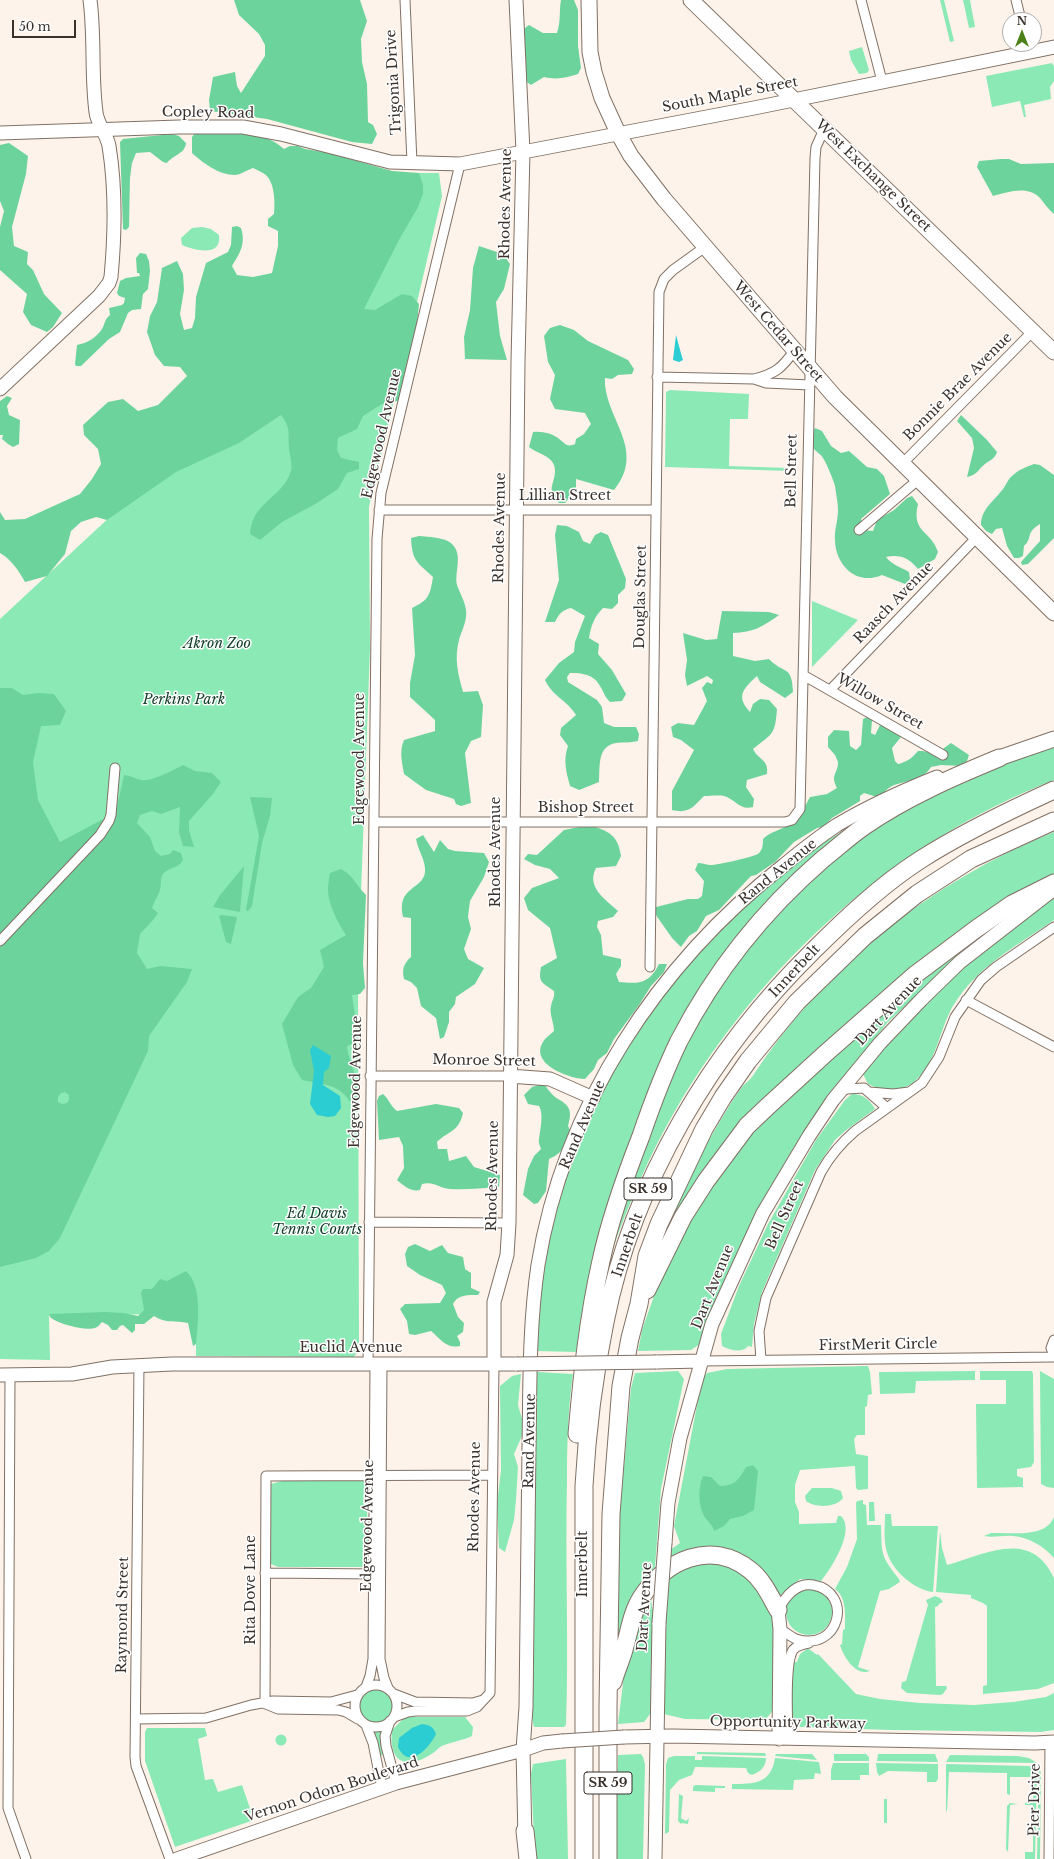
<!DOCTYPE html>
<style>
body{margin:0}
#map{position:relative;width:1054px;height:1859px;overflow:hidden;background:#fef3ea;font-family:"Libre Baskerville",serif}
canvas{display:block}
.north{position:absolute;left:1002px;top:12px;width:40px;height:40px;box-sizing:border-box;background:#fff;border:1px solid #b0adab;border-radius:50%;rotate:0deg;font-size:11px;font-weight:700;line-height:16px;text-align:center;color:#39312c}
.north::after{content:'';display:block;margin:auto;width:14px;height:18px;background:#4c8117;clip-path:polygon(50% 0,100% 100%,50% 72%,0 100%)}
.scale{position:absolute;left:12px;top:20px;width:64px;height:18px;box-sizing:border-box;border:2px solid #39312c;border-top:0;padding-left:5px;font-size:12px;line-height:14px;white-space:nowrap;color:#39312c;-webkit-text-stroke:3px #fff;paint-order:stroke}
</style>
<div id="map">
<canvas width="1054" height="1859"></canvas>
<div class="north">N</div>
<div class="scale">50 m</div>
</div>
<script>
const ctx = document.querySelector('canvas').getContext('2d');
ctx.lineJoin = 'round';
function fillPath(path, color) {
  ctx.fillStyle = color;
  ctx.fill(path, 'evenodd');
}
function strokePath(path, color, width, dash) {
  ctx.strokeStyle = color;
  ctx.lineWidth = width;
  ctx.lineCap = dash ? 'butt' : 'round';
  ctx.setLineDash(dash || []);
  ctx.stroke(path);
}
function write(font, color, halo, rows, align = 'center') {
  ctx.font = font + ' "Libre Baskerville",serif';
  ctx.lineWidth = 3;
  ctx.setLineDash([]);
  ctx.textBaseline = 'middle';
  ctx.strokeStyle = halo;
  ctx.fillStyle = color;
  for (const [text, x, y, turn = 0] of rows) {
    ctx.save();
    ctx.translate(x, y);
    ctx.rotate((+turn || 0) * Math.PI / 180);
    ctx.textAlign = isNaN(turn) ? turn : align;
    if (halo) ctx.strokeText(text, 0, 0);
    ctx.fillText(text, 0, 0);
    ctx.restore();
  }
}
fillPath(new Path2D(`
 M940 0H944L954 41 950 42Z
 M963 0H970L975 27 969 28Z
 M862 47 869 70 867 73 859 74 851 60 849 51Z
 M1052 63 1054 66V81L1050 87 1051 99 1024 105 1026 117H1024L1020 101 992 107 986 76Z
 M393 173H439L442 196 369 507 370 648 358 976 359 1352 353 1357 196 1356V1314L49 1315 50 1360 0 1359V619L340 303Z
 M202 227 211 229 219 235C222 258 194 250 182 245L181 238 192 228Z
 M670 390 749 394 748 419H730L729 466 789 468 790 471 665 467 666 392Z
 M812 601 858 620 812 667Z
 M1054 744V780C895 842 762 963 676 1109 649 1155 629 1204 611 1253L619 1207 662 1088 730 962 814 871 922 796Z
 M848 828 778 896 679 1034 586 1305H583L576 1352 536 1351 541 1279 550 1229 571 1162 610 1075 645 1016 717 929 813 849Z
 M1054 832V875L823 1049 677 1220 669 1217C688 1180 706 1143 728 1108 732 1101 737 1094 741 1088 744 1084 749 1081 752 1077 826 965 930 882 1054 832Z
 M1054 896V920C1018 945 976 967 953 1006 939 1030 937 1063 914 1082 900 1093 883 1091 868 1084L863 1074 866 1067 905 1022 964 965Z
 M1013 912 967 948 887 1023 826 1100 797 1142 759 1206 728 1274 700 1344 691 1350 638 1351 642 1330 666 1262 735 1148 925 972Z
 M852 1094C863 1094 870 1100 875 1109L845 1131 835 1140 815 1170 762 1292 754 1324 752 1347 748 1346C742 1354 730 1350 722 1346L721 1334 739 1286 768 1224 816 1140 845 1100Z
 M868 1366 870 1372 872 1394 868 1395 867 1406 865 1407V1435H857L854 1439 856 1454 868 1456V1489L858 1490 856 1488 855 1466 800 1470 795 1485V1502L799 1512V1524L836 1523 838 1516H841C856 1530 831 1569 821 1581L800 1579 777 1598 706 1549 689 1550 667 1557 670 1550 680 1543 674 1526 702 1379 707 1373 727 1369Z
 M678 1371 684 1379 661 1489 655 1567 648 1576 623 1636 616 1635 620 1512 631 1388 635 1373Z
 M975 1371V1380L916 1381 915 1393 880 1394 879 1372Z
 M980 1371H1032L1033 1374 1034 1462 1031 1467 1017 1469V1476L1023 1478V1487L977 1488 976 1404H1006V1380H980Z
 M1040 1371 1054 1379V1488L1047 1487 1041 1484Z
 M537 1372 573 1374C568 1409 567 1445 567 1480 565 1562 569 1643 566 1725L564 1727H534L532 1717Z
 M521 1374 518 1405 525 1429 514 1454 518 1467 516 1500 514 1520 505 1552 499 1548 497 1504 501 1470 500 1386 512 1376Z
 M364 1480 370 1483V1498L367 1504 368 1547 370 1549C371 1556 372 1564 364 1567H278L271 1564V1484L282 1481Z
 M812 1488H832L841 1491 843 1498C836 1508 815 1508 806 1501L805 1496Z
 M863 1500V1504L866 1505 867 1525H881C882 1554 880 1555 899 1579L900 1582 889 1589 880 1591 858 1667 870 1671C855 1677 843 1655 840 1645L842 1644 843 1630 845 1629C845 1615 847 1598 835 1589L847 1567 857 1539 856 1503 857 1501Z
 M869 1502H874L875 1521H869Z
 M885 1514H891L892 1526H938L933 1592C915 1590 894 1572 888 1555 883 1544 885 1527 885 1514Z
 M1054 1517V1558C1044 1546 1028 1537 1013 1536 1003 1535 994 1538 984 1536L991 1533C1011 1532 1045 1539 1054 1517Z
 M940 1531 942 1548 947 1565C985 1554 1031 1528 1054 1578V1683L1038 1689 983 1694V1686L987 1685V1606L983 1603 971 1598V1595L936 1592Z
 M723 1561 755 1578 774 1618 773 1709 771 1713 765 1720 685 1719 664 1714 667 1596 670 1571 675 1567Z
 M786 1612a23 23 0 1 1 46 0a23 23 0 1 1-46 0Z
 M935 1596 940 1598 943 1602 939 1604 938 1606 935 1607 936 1686H946L947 1688 943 1694 940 1695 907 1693 901 1688 902 1682 906 1681 928 1605 926 1600Z
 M645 1598 651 1600 653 1612V1695L650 1714 644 1722 618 1724 626 1659Z
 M807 1649H809L817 1655 818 1654 856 1694 880 1699 920 1703 974 1705 1013 1702 1046 1697 1054 1693V1730L1041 1732 891 1730 800 1727C786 1717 791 1679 792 1662H797L800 1654Z
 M358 1705a18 18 0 1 1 36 0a18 18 0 1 1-36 0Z
 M407 1717H465L473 1727 472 1736C462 1741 449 1742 440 1747 437 1749 435 1752 433 1753 407 1771 388 1763 392 1730L402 1720Z
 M147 1728H205L207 1736 198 1739 205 1780 213 1779 218 1792 242 1785 254 1820 175 1847 145 1761V1732Z
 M374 1730 382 1731 383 1755 378 1756Z
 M275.5 1740a5.5 5.5 0 1 1 11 0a5.5 5.5 0 1 1-11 0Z
 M697 1752 765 1753 766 1756 697 1754Z
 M641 1754 643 1757 645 1764 643 1859H616H617L616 1821 618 1755Z
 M776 1754H812L817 1760 775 1756Z
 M834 1754H866L869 1757V1761H834Z
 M878 1754H935L938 1762 877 1761Z
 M950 1755 1018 1756 1029 1758 1037 1763 946 1762Z
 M674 1756H695V1760H702V1756L766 1758C766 1767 760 1772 752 1775L748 1773 746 1768 695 1767 692 1775 679 1780 670 1790 669 1832 665 1834 666 1764 668 1758Z
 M775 1758 819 1762 821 1774 815 1773 814 1779 794 1780 793 1790 732 1789V1784C754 1784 771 1784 775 1758Z
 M566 1759 568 1859H535L531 1774 533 1764Z
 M833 1763H869V1775H860V1780H831V1770Z
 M876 1763 938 1764V1779L936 1782H927V1772L888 1771 879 1776 877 1772Z
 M946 1764 1029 1766 1035 1768 1037 1772 1035 1859H1025V1852H1033V1805H1025V1803H1033L1034 1777H1010V1795L1007 1794V1773L949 1772 947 1812 946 1810Z
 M1039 1766 1041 1774 1040 1859H1037Z
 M695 1785 725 1786V1788H715V1792L693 1791V1787Z
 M679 1794 683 1796 681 1818 686 1821 689 1818 688 1824 682 1823 681 1824 678 1821Z
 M884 1799H887V1823H884Z
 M1010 1803 1018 1804 1010 1805 1008 1852 1006 1849 1007 1806Z`), '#8be9b5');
fillPath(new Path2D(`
 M234 0H360L367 21 361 39 362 62 367 84 368 122 373 125 377 134 372 144 352 142 267 119 210 111 209 100 213 77 235 72 237 86 241 93 265 56V45L259 34 239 15Z
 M561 0H574L578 10V46L581 68 578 74C566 78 556 80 544 77L531 85 524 80 521 31 529 25 543 33H557C561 21 559 11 561 0Z
 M195 133C226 134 260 127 284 149L290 146H298L305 149 329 153 392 171 419 173 423 185V194L418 207 399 240 364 309 375 310 402 294 412 296 419 304 416 333 401 394 398 401 382 404 363 416 357 429 338 438 337 450 341 458 359 462V469L347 473 338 489 317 503 282 522 260 540 250 534C252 501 283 498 291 471 293 465 289 454 289 447 288 432 291 428 281 415L239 443 176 472 107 520 96 517 81 522 71 531 65 554 47 576 25 582C19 571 11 559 0 553V512L5 520 25 519 80 494 92 479 101 464 98 449 84 435 83 425 108 402 123 399 138 411 158 405 187 376 180 367 164 366 155 355 147 332 150 316 157 302 162 268 177 261 183 274 184 290 180 314 184 330 192 328 195 318 196 297 206 263 228 252 231 245 232 227 237 226 241 228C246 244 240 253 232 266L237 275 253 277 272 273 278 246V231L268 226V219L274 214C275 204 275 185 267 176 264 173 257 170 253 168 247 170 240 175 235 175 219 175 203 163 192 153V137Z
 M172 134 179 136 186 143C185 154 173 155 167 163L163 162 150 152 136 153 132 163 130 178 129 227 126 230 123 229 120 142 123 139Z
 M9 143 28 156 26 174 12 227 14 246 28 252 27 264 33 270 44 294 62 313 53 327 47 332 31 325 23 312 27 294 0 270V227L4 211 0 201V145Z
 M1001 159H1009L1021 164 1054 163V214C1048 209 1045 204 1040 198 1028 185 1008 192 993 196L977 167 979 161Z
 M479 246 503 254 510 264 504 289 496 302 500 336 507 360 465 359 464 337 470 310 473 268Z
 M140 253 146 254 149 261 150 271 148 289 143 294 141 309 132 310 128 313 120 332 109 339 81 366H76L75 364 77 345C87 343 96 338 102 329 105 324 104 320 110 315L109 308 122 305 124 303 125 298 119 296 117 293 120 281 126 278 140 276 139 273H137L136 258Z
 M560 325 574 330 588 341 628 360 634 369 632 374 618 375 612 379 605 378C603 417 648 449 614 490L576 479V489L565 503H559C543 488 559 481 554 465 550 455 536 453 529 447L533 432C542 431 551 433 558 438 565 443 566 448 575 444L576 439 584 434 591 424 585 413 555 409 550 399 555 375 548 362 544 336 550 328Z
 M7 396 12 398 7 406 9 415 20 420 19 444 13 447 8 444 2 439 3 435H0V401Z
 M961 415 987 440 997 452C995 459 990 460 985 464 978 469 978 475 967 477L974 448 972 438 957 421Z
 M815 428 822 431 831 446 841 453 849 451 867 467 877 469 884 476 890 494 861 519 864 530 873 531 877 520 894 510 907 498 912 496 918 504C911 533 931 530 938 552L935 559 918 569C909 558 900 554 886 557 892 565 901 567 909 572L910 579 905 584 882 575C857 586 836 566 835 541 834 530 838 521 838 510 838 503 836 494 835 486 833 479 827 464 823 458 821 454 816 452 814 449 811 443 812 434 815 428Z
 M1034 464 1040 465 1054 475V538L1028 564 1022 565 1021 562 1040 541V524C1025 533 1033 538 1024 546L1023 556 1019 558H1014L1007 546 1002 528 996 529 992 534 986 531 981 525C981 509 994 501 1003 489 1006 485 1008 479 1012 476 1018 470 1026 467 1034 464Z
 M557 525 567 526 579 532 583 541 590 544 595 535 601 532 608 535 626 579 625 588 618 595V603L612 609 603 608C594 617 591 626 589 638L599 644 598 654 612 670 626 694 622 701 610 702C604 696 604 692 600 686 594 674 581 673 570 673L567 677 568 682 597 700 602 707 604 723 614 727H636L639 734 638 741C630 743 624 742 616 743 597 746 600 767 599 782L579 790 570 786C566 771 563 760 568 746L560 735 561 728 576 715C567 700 553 697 545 680L559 663 574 652 575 642 585 616 571 608C562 610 559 614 555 622H545L559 580 555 535Z
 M419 536C429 537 443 537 451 543 464 554 454 572 457 585 460 594 468 606 466 617 465 625 461 633 459 640 454 659 458 674 463 692L478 691 483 705 481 737 471 741 465 753 471 803 461 806 456 804 454 799 426 790 404 774C402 762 399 751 404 740L435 731V720L410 697V683L415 655 412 608C429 600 430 595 433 577 417 562 412 561 411 538Z
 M722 611 769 612 779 615C762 627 754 632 733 633V656L755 661 769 659C784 675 792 664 793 692L785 698 760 682 757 676C744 688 735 696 750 712L753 704 760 699 769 700 777 709C775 735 773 733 753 749 759 761 769 759 767 774L747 780 746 787 754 799 753 807C740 811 735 799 724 796 718 795 710 796 704 796 693 807 689 814 672 810V791L694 750 681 740 673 737 671 727 678 723 694 725 707 701 702 688 707 682 712 684 713 680 707 676 687 686 685 675 687 660 683 633 706 640 717 639Z
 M0 688H12L23 695 38 693 54 694 66 711 60 725 41 726 33 762 38 800 60 842 111 815 115 816 124 775C133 776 135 779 142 780 151 782 174 770 183 765L195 771 212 773 221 782 213 794 189 821V830L194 847 183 846 179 832 180 807 161 814 152 811 140 815 137 823 150 837 155 851 161 856 170 854 173 850 181 853 183 860C179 868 171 867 165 872 159 877 162 884 160 890 158 896 154 902 152 908L158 913 153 920 140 934 137 953 147 969 160 966 192 969 187 982 149 1036 148 1051 60 1238 49 1251 36 1258 0 1267ZM65 1092 69 1095V1100L67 1103 62 1104 58 1102V1097L61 1093Z
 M867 717 872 720 871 733 875 735 880 725H883L901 734V737L892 748 895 761 898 764C907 762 912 758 918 751H923L936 754 951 743 969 755 967 761 961 766 941 765 931 767C924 780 904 781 892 786 886 789 883 795 877 797L864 793 860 796V801L832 818 823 827 817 828 794 842 775 862 756 875 751 876 719 910 706 916 697 931 689 936 681 947 672 938 658 918 655 913 656 907 688 899H698L702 896 704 881 695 870 698 863C702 863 707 865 711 865 716 865 756 857 759 853 763 849 763 844 763 839 771 831 782 830 792 823 802 816 804 807 810 797L827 794 837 788C830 774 838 774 838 762L835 755 828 747V737L834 730 849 731 850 746 856 750 861 745 863 719Z
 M250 797 272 798 270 816 262 843 252 906 248 911 246 910 259 836Z
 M589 825C609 831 618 835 621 856L616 866 596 868C586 887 605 899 618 911L613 917 598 921 597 927 601 935 603 955 621 959V966L616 974 619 982C639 984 649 984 659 964H667L664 972 651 986 639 1005 614 1039 607 1053 598 1060 594 1069 585 1079C570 1079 529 1064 543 1042 545 1038 550 1035 554 1031 554 1023 549 1013 551 1006 552 1000 555 997 554 991 542 982 538 983 541 967L557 958 550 928 528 910 524 898 532 888 559 878 550 869 535 865 524 859 528 854 537 855 564 830Z
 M423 835 434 852 440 840 448 849 455 851 484 853 489 862 484 877 470 901 468 917 471 929 464 949 468 959 484 968 475 984 456 997 455 1004 449 1012V1022L444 1037 440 1039 436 1018 421 1006 417 988 411 982 404 979C402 970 403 964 411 957V918L403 917C396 886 423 890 425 872 426 860 418 851 416 839Z
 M244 866 240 912 213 907 220 895Z
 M341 869C354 876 355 884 366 895L363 963 365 988 360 994 352 995 355 1015 354 1043 347 1046 348 1053 358 1085 350 1102C340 1084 321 1084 302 1080L293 1065 282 1024 298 997 311 988 324 967 320 950 346 935C338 923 328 904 328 890 328 884 329 879 330 873Z
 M222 915 237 917 231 944 226 942 219 916Z
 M539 1085H545C548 1090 553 1096 558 1099 571 1106 572 1112 568 1126L571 1132C566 1145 563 1153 549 1159L546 1191 538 1203 534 1204 523 1195 528 1169 534 1156 541 1149C540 1146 538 1142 539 1139 540 1130 544 1114 539 1106L528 1104 524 1095 532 1087Z
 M383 1094C389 1099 391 1107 397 1111L436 1104 459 1108 463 1113C459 1132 448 1131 437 1142L438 1149H447L449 1161 466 1156 474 1167 500 1175 499 1187C483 1188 466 1190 450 1189 438 1188 434 1181 422 1184L420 1190C411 1192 404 1186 397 1180L404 1168 403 1146 399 1137 379 1140 377 1101 379 1096Z
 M415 1244 430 1251 442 1245 448 1253 463 1257 465 1269 471 1273V1288L480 1292 478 1295C469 1295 458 1294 453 1304L458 1317 464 1323 463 1332 457 1336 460 1342V1346C446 1349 441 1339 431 1331L415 1335 409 1334 407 1321 400 1309 405 1304 440 1303 446 1293 442 1285 420 1275 407 1266 405 1254 408 1247Z
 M186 1271C203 1287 198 1322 196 1344L193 1346 188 1323C175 1320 166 1324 154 1316L144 1324H135V1330L132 1333 123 1325 120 1326 117 1330H112L108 1325 102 1322C100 1324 98 1327 95 1328 86 1331 57 1324 50 1317L49 1314 106 1312 124 1313 138 1316 144 1310 141 1293 143 1289H152L160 1279 167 1281Z
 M753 1465 758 1471 754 1510 743 1516 730 1519 724 1526 714 1531C713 1525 707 1521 704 1516 698 1505 698 1487 703 1476L711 1477 720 1486C734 1486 739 1480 746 1467Z`), '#6dd39c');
fillPath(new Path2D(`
 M676 335 682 357 683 360 679 362 673 360Z
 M313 1045 331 1056 329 1068 324 1072 323 1085 340 1096 341 1108 335 1116 328 1117 317 1115 310 1104 314 1071 310 1050Z
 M422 1724C429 1725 433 1726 436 1734 430 1747 409 1771 398 1747L399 1738 412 1728Z`), '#2bcdd3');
const street = new Path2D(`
 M405 0 412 163
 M861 0 882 81
 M1016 0 1021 20
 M657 377 754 379C775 374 782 368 794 351
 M754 379 766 383 810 385
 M903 463 1033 331
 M379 510H656
 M859 530 919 479
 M803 675 943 755
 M831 689 977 537
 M374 822H785L792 820 800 809 815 158 816 147 824 129
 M0 941 100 835 109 821 111 815 115 768
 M650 967 659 292 664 279 673 270 705 247
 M966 1000 1054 1047
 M370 1076H509
 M839 1092 847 1089 864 1088 887 1108
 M870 1092 893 1094 909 1092
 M369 1222 509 1223
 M1054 1340 1051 1348 1054 1356
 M761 1360 759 1331 766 1298 821 1172C830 1156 841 1143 855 1131L922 1083 939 1057 955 1017 981 980 996 967 1054 927
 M702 1361 1054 1357
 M368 1363 377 539 381 493 460 164
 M382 1364 380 1659 384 1678 388 1688
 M139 1365 135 1757 136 1766 170 1859
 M10 1376 8 1808 26 1859
 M265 1573 378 1574
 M778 1610C785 1597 796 1582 813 1585 854 1592 840 1653 796 1639 791 1637 785 1632 780 1629
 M355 1706a21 21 0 1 1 42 0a21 21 0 1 1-42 0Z
 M366 1687 370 1676 373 1659 375 1363
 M394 1694 415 1702 473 1703 483 1700
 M265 1704 266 1476 492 1475
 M266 1704 278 1709 338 1710 346 1712 358 1719
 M394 1717 408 1712 416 1711H467L477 1707 490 1693 494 1365
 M136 1719 206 1718 251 1705 273 1701 331 1702 357 1695
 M390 1721 385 1736 386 1746 396 1783
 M366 1725 373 1743 382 1788
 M788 1739C788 1720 784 1664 793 1650 797 1645 804 1644 809 1643
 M1049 1859 1050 1742`);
const secondary = new Path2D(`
 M0 133 179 127H243L281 134 390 162 460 164 754 108 1054 47
 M0 389 99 296 109 283 111 277C115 234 116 189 109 146 107 134 97 124 96 112 91 75 95 37 90 0
 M509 1076 550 1079 593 1098
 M656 1362 702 1361
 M494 1365V1302L507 1255 509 1223 518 361 523 152 516 0
 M0 1375 72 1374 112 1367 172 1364H517
 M665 1543 668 1503 680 1438 712 1324 763 1213 809 1136 833 1100 880 1043 921 1000 960 962 1054 889
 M778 1610 780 1629 779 1739
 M624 1737 672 1736 1035 1743 1054 1742
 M525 1839 523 1750 526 1707C527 1621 528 1534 529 1447 530 1387 529 1325 538 1265 564 1105 658 964 784 865 801 851 819 837 837 825 869 806 902 791 937 777
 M177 1859 396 1783 523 1750 543 1743 562 1741
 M655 1859 659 1623`);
const primary = new Path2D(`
 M589 0 590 52 594 72 602 98 618 133 631 156 664 199 835 397 1054 613
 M691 0 1054 352
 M999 758 1054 739`);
const highway = new Path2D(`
 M647 1290 683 1217 706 1181 747 1126 767 1107 826 1053 916 974 976 929 1012 904 1054 883
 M577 1434C582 1376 588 1318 601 1261 610 1219 625 1177 641 1136 652 1104 664 1072 679 1041 715 971 763 911 823 859 837 848 851 835 866 825 907 797 953 777 999 758
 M613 1682C616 1672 620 1662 623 1653 629 1634 631 1614 641 1598 665 1560 711 1539 750 1570 763 1580 770 1596 778 1610
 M525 1831 528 1859
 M584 1859V1486C587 1431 594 1376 605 1322 633 1181 712 1050 814 950 846 918 881 885 920 860 962 833 1008 811 1054 790
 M608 1859V1707L611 1514 621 1386 630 1338 639 1304 647 1256 659 1224 704 1129 723 1097 748 1061 797 1002 865 936 917 894 971 859 1054 821`);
strokePath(street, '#817064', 11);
strokePath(secondary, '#817064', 15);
strokePath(primary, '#817064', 17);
strokePath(highway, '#817064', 19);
strokePath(street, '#fff', 9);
strokePath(secondary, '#fff', 13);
strokePath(primary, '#fff', 15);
strokePath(highway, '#fff', 17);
const secondaryBridge = new Path2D(`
 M517 1364 656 1362
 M659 1623 665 1543
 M562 1741 624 1737`);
strokePath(secondaryBridge, '#817064', 15, []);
strokePath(secondaryBridge, '#fff', 13);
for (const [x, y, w] of [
 [648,1189,48],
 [608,1783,48]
]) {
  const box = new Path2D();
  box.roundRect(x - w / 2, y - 11, w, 22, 3);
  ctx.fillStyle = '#fff';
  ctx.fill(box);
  strokePath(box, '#39312c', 1);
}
write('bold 13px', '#39312c', null, [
 ["SR 59",648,1189],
 ["SR 59",608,1783]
]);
write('14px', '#39312c', '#fff', [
 ["Trigonia Drive",394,82,-93],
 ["South Maple Street",730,95,-11],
 ["Copley Road",208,113,1],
 ["West Exchange Street",873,176,44],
 ["Rhodes Avenue",506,204,-89],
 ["West Cedar Street",778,332,49],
 ["Bonnie Brae Avenue",958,387,-45],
 ["Edgewood Avenue",382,434,-77],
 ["Bell Street",792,471,-89],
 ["Lillian Street",565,496],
 ["Rhodes Avenue",500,528,-89],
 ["Douglas Street",641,597,-89],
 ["Raasch Avenue",894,603,-46],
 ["Willow Street",880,702,30],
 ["Edgewood Avenue",360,759,-90],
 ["Bishop Street",586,808],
 ["Rhodes Avenue",496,852,-90],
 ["Rand Avenue",778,872,-39],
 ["Innerbelt",795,971,-47],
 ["Dart Avenue",889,1011,-47],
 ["Monroe Street",484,1061,1],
 ["Edgewood Avenue",356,1082,-89],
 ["Rand Avenue",583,1125,-67],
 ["Rhodes Avenue",493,1176,-89],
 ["Bell Street",785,1215,-66],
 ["Innerbelt",628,1245,-71],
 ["Dart Avenue",713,1287,-68],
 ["FirstMerit Circle",878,1345,-1],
 ["Euclid Avenue",351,1348],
 ["Rand Avenue",530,1441,-89],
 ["Rhodes Avenue",475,1497,-89],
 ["Edgewood Avenue",368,1526,-89],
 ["Innerbelt",583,1564,-90],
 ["Rita Dove Lane",251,1590,-90],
 ["Dart Avenue",645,1607,-87],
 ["Raymond Street",123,1615,-89],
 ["Opportunity Parkway",788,1723,1],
 ["Vernon Odom Boulevard",332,1790,-18],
 ["Pier Drive",1035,1800,-89]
]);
write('italic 14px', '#123d28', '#fff', [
 ["Akron Zoo",217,644],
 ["Perkins Park",184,700],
 ["Ed Davis",317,1214],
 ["Tennis Courts",317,1230]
]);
</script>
